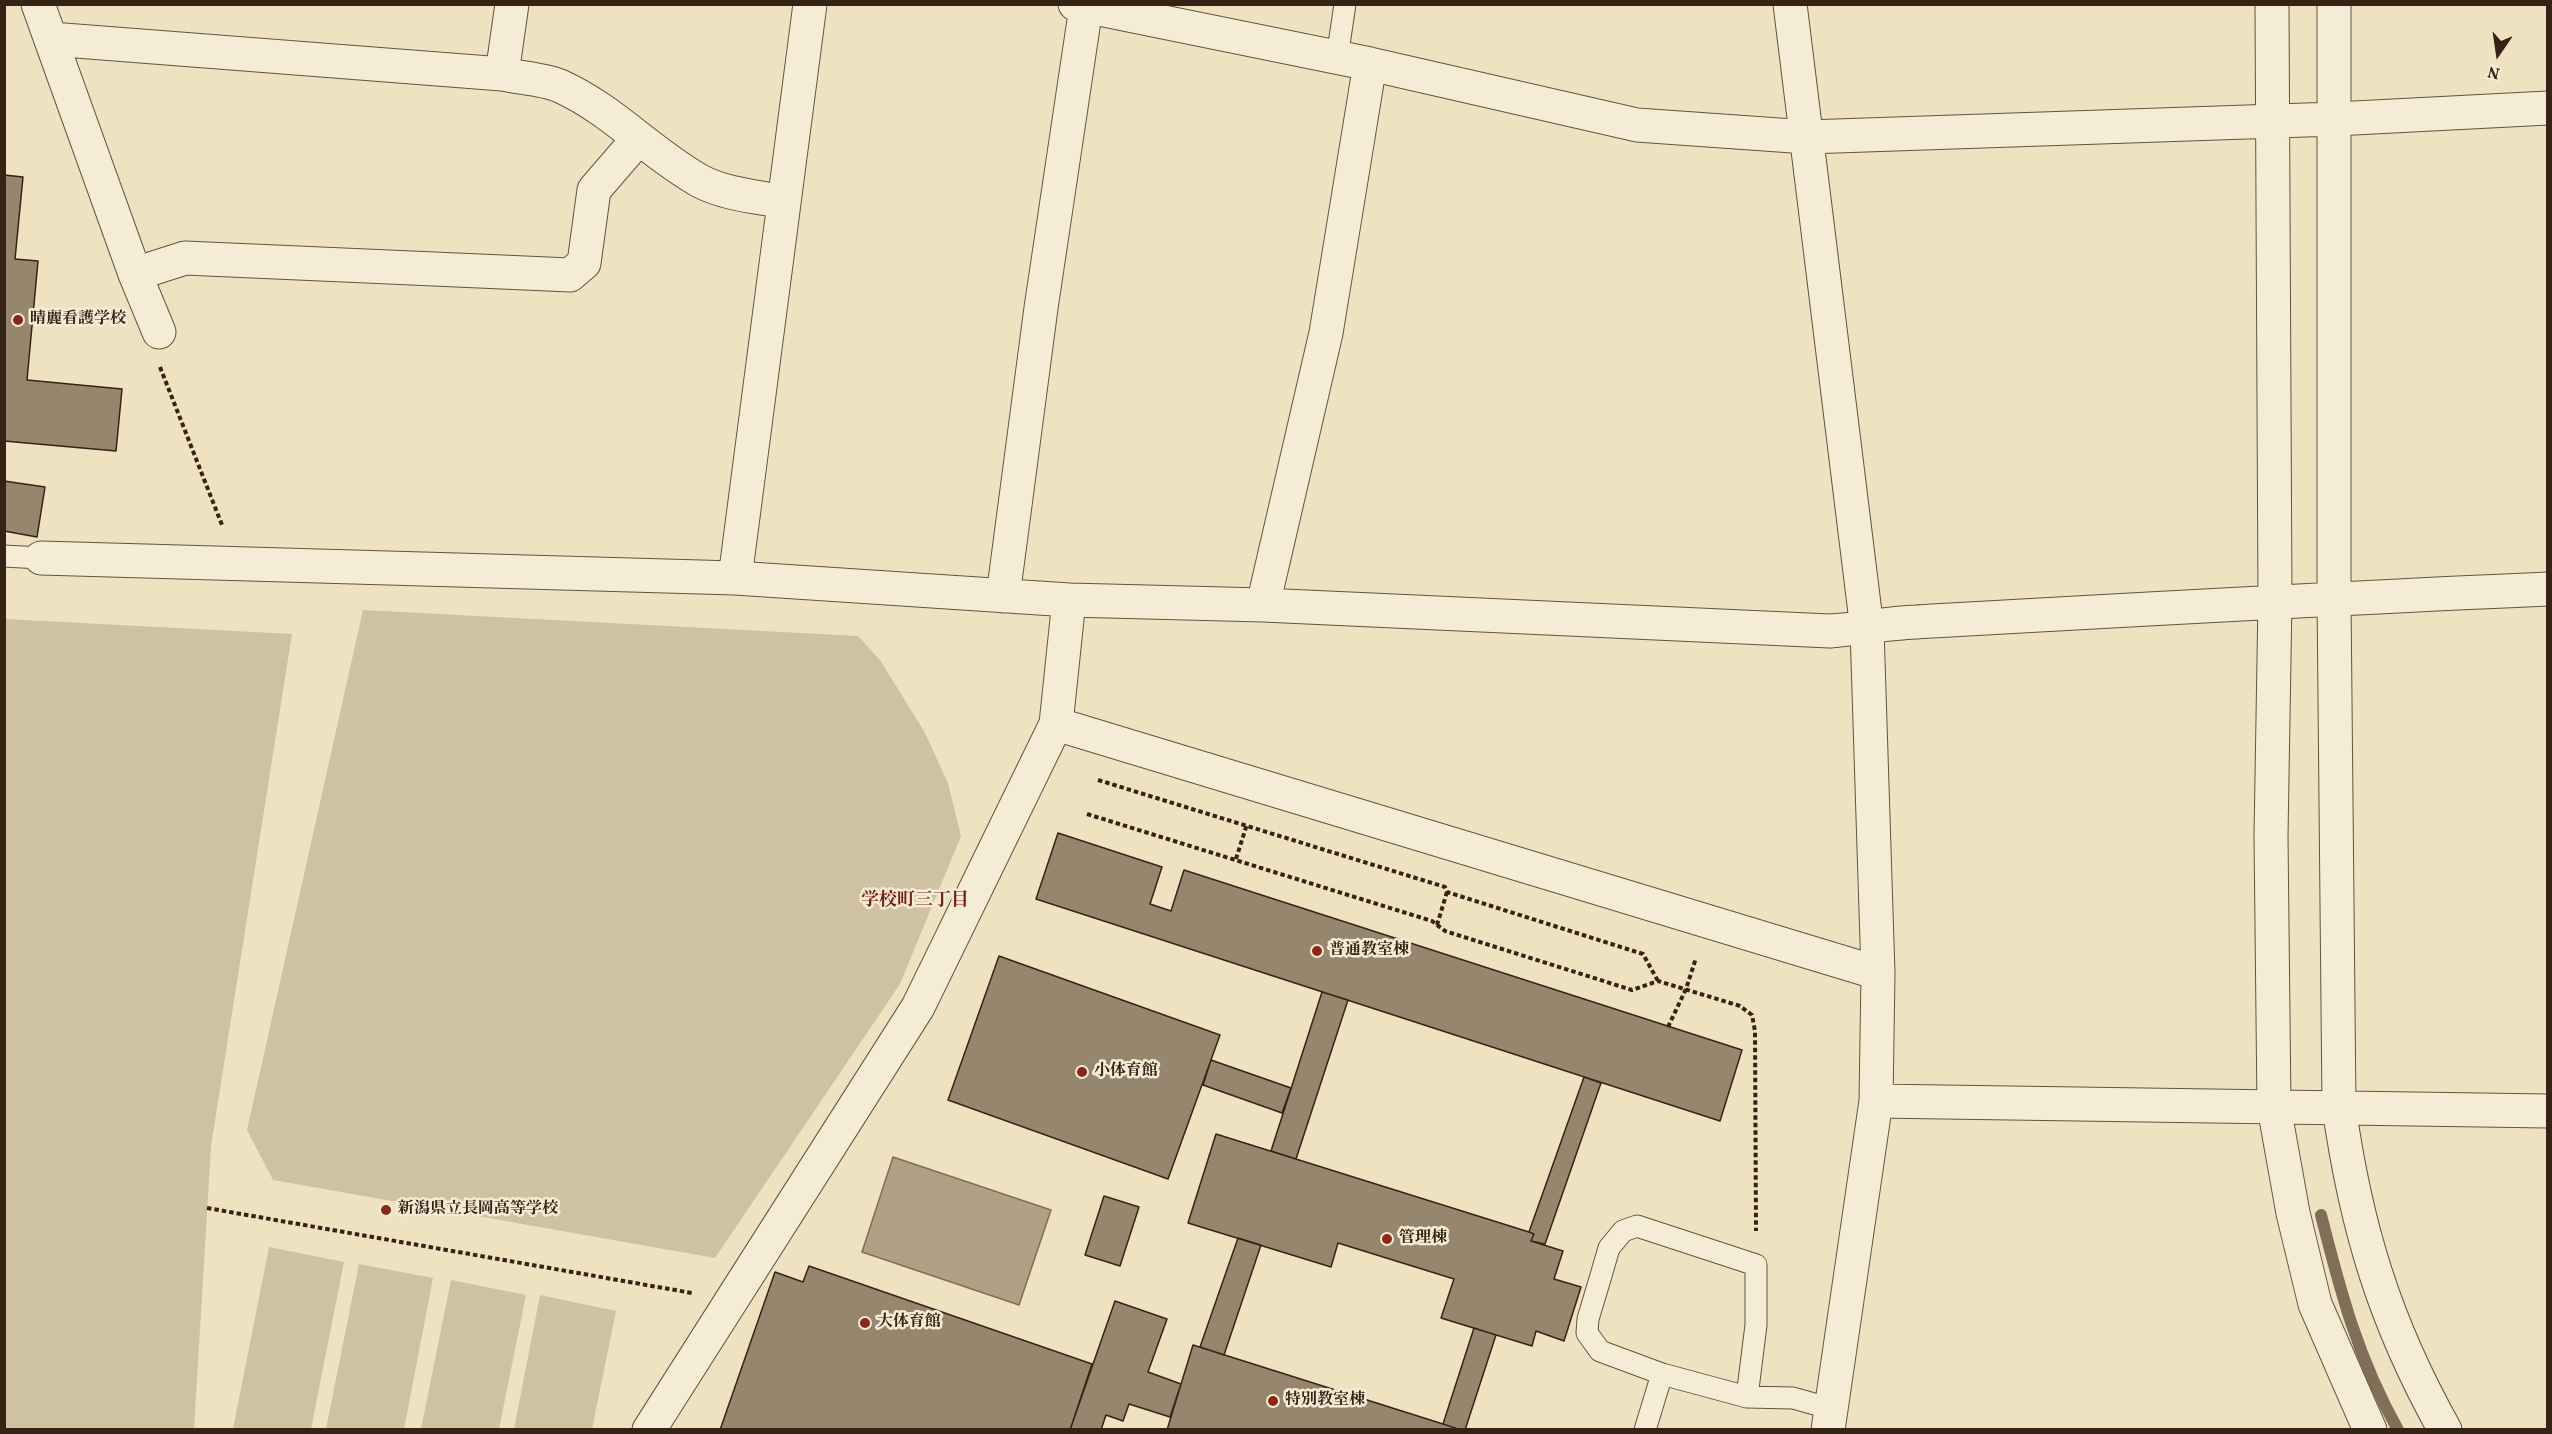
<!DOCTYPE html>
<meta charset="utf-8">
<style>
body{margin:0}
#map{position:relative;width:2552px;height:1434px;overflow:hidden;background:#efe2c0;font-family:Vollkorn,serif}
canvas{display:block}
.frame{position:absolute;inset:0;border:6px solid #352316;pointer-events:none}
.north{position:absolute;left:2468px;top:24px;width:60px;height:60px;-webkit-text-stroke:4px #f5ecd6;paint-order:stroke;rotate:193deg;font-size:16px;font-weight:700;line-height:24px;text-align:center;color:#352316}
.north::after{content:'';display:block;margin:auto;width:21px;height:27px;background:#352316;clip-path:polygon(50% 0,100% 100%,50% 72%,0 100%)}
</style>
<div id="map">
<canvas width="2552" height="1434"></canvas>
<div class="frame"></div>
<div class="north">N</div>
</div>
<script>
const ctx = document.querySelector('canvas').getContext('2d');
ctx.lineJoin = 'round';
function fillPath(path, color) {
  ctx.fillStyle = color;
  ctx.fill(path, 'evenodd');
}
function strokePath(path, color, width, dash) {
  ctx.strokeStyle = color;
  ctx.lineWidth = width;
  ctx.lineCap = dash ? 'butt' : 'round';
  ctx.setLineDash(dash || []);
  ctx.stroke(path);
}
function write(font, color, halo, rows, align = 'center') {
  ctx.font = font + ' Vollkorn,"Noto Serif JP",serif';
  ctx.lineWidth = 5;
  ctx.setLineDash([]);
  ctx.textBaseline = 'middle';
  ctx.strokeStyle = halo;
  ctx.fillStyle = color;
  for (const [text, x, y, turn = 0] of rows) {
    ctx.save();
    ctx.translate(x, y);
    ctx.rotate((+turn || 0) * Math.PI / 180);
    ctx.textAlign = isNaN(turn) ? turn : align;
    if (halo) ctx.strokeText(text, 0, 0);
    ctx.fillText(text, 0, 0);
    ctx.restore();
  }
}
fillPath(new Path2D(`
 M363 610 858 636 880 660 924 731 948 783 961 836 900 984 715 1258 273 1180 247 1130Z
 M5 619 292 634 211 1146 194 1429H5Z
 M269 1247 344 1262 311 1429H233Z
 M359 1264 433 1278 404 1429H326Z
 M451 1280 526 1295 499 1429H421Z
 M540 1295 616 1311 592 1429H514Z`), '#cfc2a3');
const water = new Path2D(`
 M893 1157 1051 1210 1019 1305 862 1252Z`);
fillPath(water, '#b0a186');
strokePath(water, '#7f6f59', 1.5);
strokePath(new Path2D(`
 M2321 1215C2341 1294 2358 1358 2398 1430`), '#7f6f59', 12);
const building = new Path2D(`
 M4 175 23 177 15 259 38 261 27 380 122 389 116 451 4 441Z
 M4 481 45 487 37 537 4 531Z
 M1058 833 1162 867 1150 904 1171 911 1184 870 1742 1050 1720 1121 1036 899Z
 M999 956 1220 1035 1168 1179 948 1100Z
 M1322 992 1348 1000 1296 1159 1271 1151Z
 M1211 1060 1291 1088 1282 1113 1203 1085Z
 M1584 1077 1601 1083 1545 1244 1531 1241 1534 1234 1529 1232Z
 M1216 1134 1529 1232 1534 1234 1531 1241 1563 1251 1554 1279 1581 1287 1564 1341 1536 1331 1532 1346 1441 1318 1454 1279 1338 1243 1331 1267 1188 1223Z
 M1104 1196 1139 1207 1120 1266 1085 1255Z
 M1238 1238 1261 1245 1224 1355 1200 1347Z
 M809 1266 1092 1364 1070 1430H720L775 1272 803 1282Z
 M1115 1301 1167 1319 1148 1372 1181 1384 1170 1417 1129 1404 1123 1421 1106 1415 1101 1430H1070Z
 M1474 1328 1496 1335 1465 1430H1461L1443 1424Z
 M1193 1345 1443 1424 1461 1430H1167Z`);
fillPath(building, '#96866e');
strokePath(building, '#352316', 1.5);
const lane = new Path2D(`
 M1337 58 1345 4
 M4 556 41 558
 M1747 1397 1756 1325V1265L1637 1226 1623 1231 1609 1248 1600 1279 1588 1319 1587 1333 1600 1351 1662 1374 1747 1397 1793 1398 1832 1409
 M1645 1430 1662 1374`);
const street = new Path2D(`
 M38 4 135 274 159 332
 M1075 4 1370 64 1637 125 1807 137 2335 119 2548 108
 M1790 4 1867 629 1878 973 1876 1101 1828 1430
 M2272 4 2275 600 2271 836 2274 1107 2293 1213 2315 1304 2370 1430
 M2334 4V598L2339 1107C2356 1228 2385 1323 2445 1430
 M51 39 502 74C520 78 544 79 560 86 613 110 650 153 700 181 724 194 758 197 784 202
 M502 74 512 4
 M135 274 185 258 570 275 584 263 594 190 638 139
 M41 558 735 578 1069 600 1263 605 1830 631C1859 629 1887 623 1916 622 2127 610 2337 598 2548 589
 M735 578 810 4
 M1003 596 1041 308 1086 7
 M1263 605 1326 333 1370 64
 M1056 724 1878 973
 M1876 1101 2548 1111
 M649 1430 918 1007 1056 724 1069 600`);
strokePath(lane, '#645340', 23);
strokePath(street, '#645340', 35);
strokePath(new Path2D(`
 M160 367 222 525
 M1098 780 1445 887 1447 892 1643 954 1658 981
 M1087 814 1432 921 1445 931 1632 990 1658 981 1740 1006 1752 1015 1755 1031 1756 1231
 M1236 859 1247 824
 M1437 925 1447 892
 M1668 1027 1686 989 1696 958
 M207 1208 692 1293`), '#352316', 4, [4.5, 3]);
strokePath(lane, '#f5ecd6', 21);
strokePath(street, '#f5ecd6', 33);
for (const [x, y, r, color] of [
 [18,320,6,"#8f2418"],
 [1317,951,6,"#8f2418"],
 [1082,1072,6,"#8f2418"],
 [386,1210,6,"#8f2418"],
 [1387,1239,6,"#8f2418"],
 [865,1323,6,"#8f2418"],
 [1273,1401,6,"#8f2418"]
]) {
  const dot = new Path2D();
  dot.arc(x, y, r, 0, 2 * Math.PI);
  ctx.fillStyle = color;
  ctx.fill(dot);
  strokePath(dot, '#f5ecd6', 2);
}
write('bold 16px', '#352316', '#f5ecd6', [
 ["晴麗看護学校",30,320],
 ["普通教室棟",1329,951],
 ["小体育館",1094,1072],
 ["新潟県立長岡高等学校",398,1210],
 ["管理棟",1399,1239],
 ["大体育館",877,1323],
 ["特別教室棟",1285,1401]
], 'left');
write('bold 18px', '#7a1f14', '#f5ecd6', [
 ["学校町三丁目",915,902]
]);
</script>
